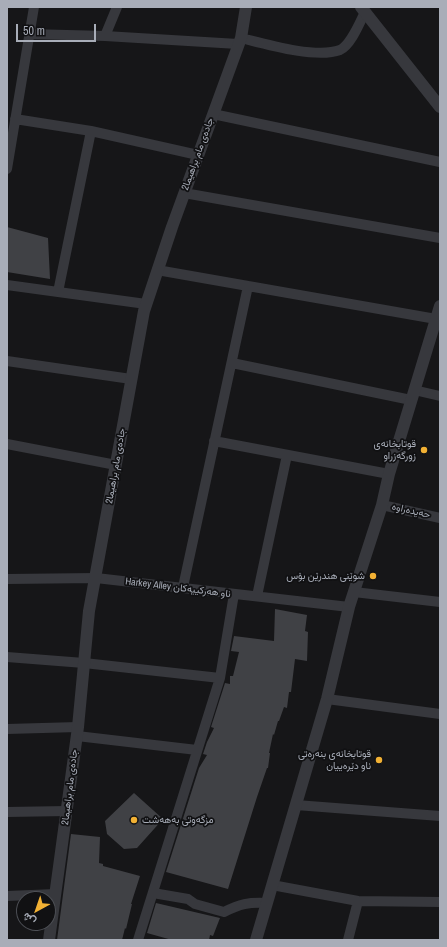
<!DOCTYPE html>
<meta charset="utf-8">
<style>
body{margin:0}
#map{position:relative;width:447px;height:947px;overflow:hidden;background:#161618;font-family:"Archivo Narrow",Vazirmatn,sans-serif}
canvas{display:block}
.frame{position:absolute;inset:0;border:8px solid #a8adb8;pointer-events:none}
.north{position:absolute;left:16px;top:891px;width:40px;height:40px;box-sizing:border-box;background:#111113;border:1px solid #4d4f55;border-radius:50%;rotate:220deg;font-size:11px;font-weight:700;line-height:16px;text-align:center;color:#a8adb8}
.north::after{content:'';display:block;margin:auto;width:14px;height:18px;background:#f2b134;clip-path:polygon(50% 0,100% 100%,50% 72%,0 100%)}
.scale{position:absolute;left:16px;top:24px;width:80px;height:18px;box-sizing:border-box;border:2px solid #a8adb8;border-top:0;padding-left:5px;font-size:12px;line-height:14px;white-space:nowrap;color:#a8adb8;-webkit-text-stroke:3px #111113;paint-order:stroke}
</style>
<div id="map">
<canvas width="447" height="947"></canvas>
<div class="frame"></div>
<div class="north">ش</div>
<div class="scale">50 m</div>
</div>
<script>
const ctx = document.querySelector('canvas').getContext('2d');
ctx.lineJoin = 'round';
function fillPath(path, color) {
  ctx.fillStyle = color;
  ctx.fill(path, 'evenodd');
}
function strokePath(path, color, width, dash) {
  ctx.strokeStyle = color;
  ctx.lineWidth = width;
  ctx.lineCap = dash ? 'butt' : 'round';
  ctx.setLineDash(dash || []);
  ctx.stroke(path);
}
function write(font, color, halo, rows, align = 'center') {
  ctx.font = font + ' "Archivo Narrow",Vazirmatn,sans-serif';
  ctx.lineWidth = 3.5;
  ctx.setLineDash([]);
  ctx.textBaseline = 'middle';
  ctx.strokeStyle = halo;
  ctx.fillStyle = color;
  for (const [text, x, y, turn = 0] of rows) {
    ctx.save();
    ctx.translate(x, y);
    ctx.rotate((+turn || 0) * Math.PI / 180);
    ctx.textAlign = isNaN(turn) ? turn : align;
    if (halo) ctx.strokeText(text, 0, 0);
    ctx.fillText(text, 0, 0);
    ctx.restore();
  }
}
fillPath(new Path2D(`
 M7 227 48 238 50 279 7 272Z
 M275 609 307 615 305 631 308 632 307 661 295 659 291 692H289L287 708 284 707 279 721H278L274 735 273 734 269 753H270L268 768H267L257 797 228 889 166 872 199 768 207 755 203 754 207 742 214 728 211 727 225 683 230 684V676H233L239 652 231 651 234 636 274 641Z
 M134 793 163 819 137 848 124 849 107 834 105 821Z
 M71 834 100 837 99 863 103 864V866L140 876 131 904H132L126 929 125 928 122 940H57Z
 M156 903 220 918 213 936 210 935 209 940H172L147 933Z`), '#404145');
strokePath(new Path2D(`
 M29 34 105 36 238 44
 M105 36 117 7
 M241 38C265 44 316 59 340 50 351 45 360 22 365 12
 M213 114 440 162
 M15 119 91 131 198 155
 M7 169 34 7
 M184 193 440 238
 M157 270 436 319
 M7 285 146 304
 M58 292 91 131
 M7 361 131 379
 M232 363 411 400
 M414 390 440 396
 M214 441 389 474
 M7 444 116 465
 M382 505 440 518
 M7 579 96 578 349 607
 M183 587 248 286
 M354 592 440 602
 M257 596 287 455
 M7 657 84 663 220 678 138 940
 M220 678 234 594
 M327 699 440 714
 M7 729 78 727
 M77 736 197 750
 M296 805 440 816
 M7 812 67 811
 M272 885 358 901 440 902
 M153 893 188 899 195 904 224 912C240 904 248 902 267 903
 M7 896 56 894
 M348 940 358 901`), '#37383d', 10);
strokePath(new Path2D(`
 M361 7 440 107
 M49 940 78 727 89 611 144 311 172 227 241 38 246 7
 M256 940 327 699 349 607 382 505 389 474 440 306`), '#37383d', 12);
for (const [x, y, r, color] of [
 [424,450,4,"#f2b134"],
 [373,576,4,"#f2b134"],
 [379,760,4,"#f2b134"],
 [134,820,4,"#f2b134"]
]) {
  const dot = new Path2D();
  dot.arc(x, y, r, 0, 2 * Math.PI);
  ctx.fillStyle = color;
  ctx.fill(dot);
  strokePath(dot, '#111113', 1.5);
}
write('10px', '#a8adb8', '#111113', [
 ["جادەی مام براهیما2",198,154,-70],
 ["جادەی مام براهیما2",116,466,-80],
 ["حەیدەراوە",411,511,13],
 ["Harkey Alley ناو هەركييەكان",178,588,7],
 ["جادەی مام براهیما2",70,787,-83]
]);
write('10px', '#a8adb8', '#111113', [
 ["قوتابخانەی",416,444],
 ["زورگەزراو",416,456],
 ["شوێنی هندرێن بۆس",365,576],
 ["قوتابخانەى بنەرەتى",371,754],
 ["ناو دێرەييان",371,766],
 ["مزگەوتی بەهەشت",142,820,"left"]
], 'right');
</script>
